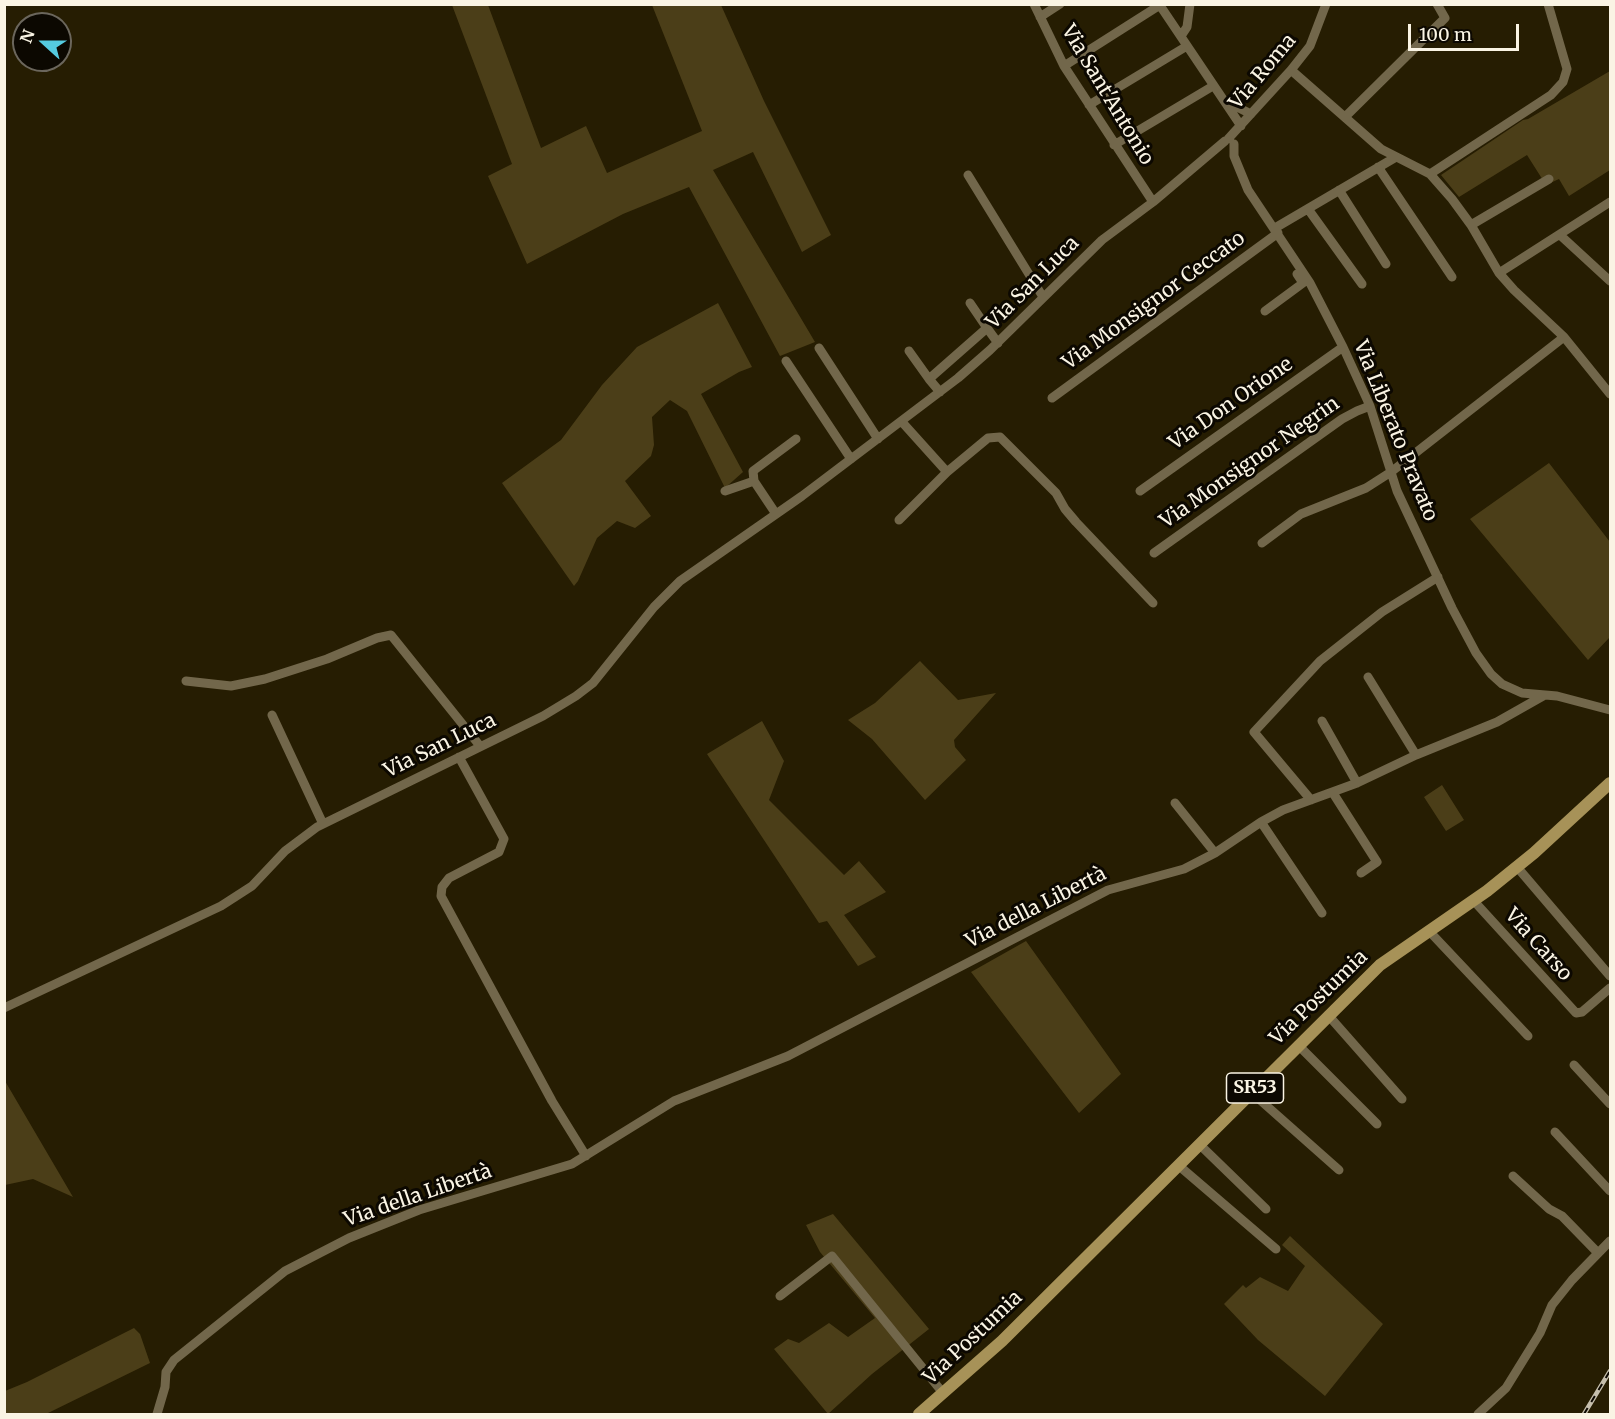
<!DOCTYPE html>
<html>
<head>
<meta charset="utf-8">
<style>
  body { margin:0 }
  #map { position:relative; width:1615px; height:1419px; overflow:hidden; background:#261d02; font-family:Merriweather,serif }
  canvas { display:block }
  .frame { position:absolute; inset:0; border:6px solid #faf4e4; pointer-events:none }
  .north { position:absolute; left:12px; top:12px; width:60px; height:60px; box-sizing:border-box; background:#0c0801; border:2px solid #6b665c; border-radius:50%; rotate:291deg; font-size:16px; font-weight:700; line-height:24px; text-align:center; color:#faf4e4 }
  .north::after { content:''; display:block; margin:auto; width:21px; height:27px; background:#55cadf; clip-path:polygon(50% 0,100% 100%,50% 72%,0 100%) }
  .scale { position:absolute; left:1408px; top:24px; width:111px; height:27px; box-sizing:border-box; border:3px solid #faf4e4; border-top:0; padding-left:8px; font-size:18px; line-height:21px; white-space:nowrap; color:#faf4e4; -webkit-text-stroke:4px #0c0801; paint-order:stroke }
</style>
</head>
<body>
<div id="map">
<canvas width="1615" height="1419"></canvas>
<div class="frame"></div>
<div class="north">N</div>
<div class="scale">100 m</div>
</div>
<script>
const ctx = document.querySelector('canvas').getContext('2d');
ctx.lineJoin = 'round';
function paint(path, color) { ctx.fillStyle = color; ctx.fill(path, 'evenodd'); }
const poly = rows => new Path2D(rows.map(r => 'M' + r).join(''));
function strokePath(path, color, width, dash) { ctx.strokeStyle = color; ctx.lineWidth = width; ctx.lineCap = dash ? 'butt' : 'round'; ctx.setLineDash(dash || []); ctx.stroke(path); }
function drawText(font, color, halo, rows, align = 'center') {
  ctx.font = font + ' Merriweather,serif'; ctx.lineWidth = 6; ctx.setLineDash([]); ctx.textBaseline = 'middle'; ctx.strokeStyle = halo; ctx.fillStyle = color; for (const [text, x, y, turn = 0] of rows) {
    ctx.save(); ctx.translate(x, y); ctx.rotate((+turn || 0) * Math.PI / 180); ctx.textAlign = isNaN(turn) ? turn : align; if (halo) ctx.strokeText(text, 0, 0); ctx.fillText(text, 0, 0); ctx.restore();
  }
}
paint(poly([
  [452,5,488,5,541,148,586,126,607,173,702,131,652,5,721,5,764,101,831,235,802,252,753,152,713,170,815,342,780,356,689,187,623,214,527,264,488,176,512,164],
  [1610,71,1610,170,1569,196,1559,179,1546,185,1527,155,1459,197,1441,175,1523,120,1528,119],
  [718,303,752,367,739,372,701,394,743,472,725,488,687,411,670,400,652,417,654,445,651,456,625,481,651,516,635,528,617,521,597,538,578,581,574,586,502,483,561,440,602,385,637,347],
  [1549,463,1610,542,1610,637,1588,660,1470,519],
  [920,661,958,700,996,693,954,740,955,747,966,760,925,800,872,739,848,720,875,703],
  [762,721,784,761,769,800,844,875,859,861,886,892,844,915,876,957,858,966,827,921,819,923,707,754],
  [1442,785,1464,820,1446,831,1424,797],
  [1026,941,1121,1074,1079,1113,971,972],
  [5,1081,73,1197,33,1179,5,1185],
  [833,1214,929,1329,872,1374,828,1414,774,1349,788,1339,799,1343,829,1323,848,1337,875,1318,820,1252,806,1225],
  [1290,1236,1383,1324,1325,1396,1258,1340,1224,1304,1243,1285,1246,1288,1260,1277,1288,1291,1305,1266,1282,1245],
  [134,1328,140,1334,150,1363,46,1414,5,1414,5,1391,27,1382]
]), '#4b3e18');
strokePath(poly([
  [1034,4,1064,66,1153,202],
  [1159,4,1241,126],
  [1040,17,1060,4],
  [1181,36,1187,27,1190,4],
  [1064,66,1160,5],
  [1291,70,1381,149,1430,174,1452,199,1471,225,1499,273,1514,290,1564,337,1610,394],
  [1227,102,1251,114],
  [1089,105,1187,46],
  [1345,117,1445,18,1437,4],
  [1228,139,1291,70,1310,46,1326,4],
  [1234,144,1234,156,1248,190,1310,283,1343,347,1370,406,1397,491,1452,608,1476,653,1491,674,1502,684,1522,693,1557,696,1610,710],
  [1114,145,1213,86],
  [1378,167,1452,277],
  [1430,174,1551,95,1563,82,1567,69,1548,4],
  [968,175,1043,297],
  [1339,190,1386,264],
  [1308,209,1362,284],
  [1471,225,1549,179],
  [1275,228,1396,157],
  [1560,235,1610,281],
  [1499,273,1610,202],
  [970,303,987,328],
  [1265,311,1303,283,1297,274],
  [819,348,878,439],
  [909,351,929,379],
  [786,361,851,459],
  [940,392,929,379,987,328,998,343],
  [1052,398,1278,233],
  [902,422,947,472,988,438,1000,437,1056,493,1065,509,1076,522,1153,603],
  [725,491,754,481],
  [1140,491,1343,347],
  [776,514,754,481,753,471,796,439],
  [899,520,947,472],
  [1262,543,1301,514,1366,488,1391,472,1564,337],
  [1154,553,1342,419,1357,411,1370,406],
  [1368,677,1416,755],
  [186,681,231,686,265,679,327,659,377,638,391,635,480,746],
  [272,715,323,824],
  [1322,721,1357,783],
  [459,757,504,839,499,852,449,878,442,887,441,896,552,1101,586,1156],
  [1333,793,1377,862,1361,873],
  [1311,800,1254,732,1320,661,1382,612,1438,577],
  [1175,803,1215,853],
  [1261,822,1322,913],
  [1517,867,1610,976],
  [1473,900,1576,1013,1582,1012,1610,988],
  [1429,931,1528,1036],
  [4,1008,221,906,252,886,285,851,317,827,543,716,576,696,593,683,654,607,680,581,802,496,958,378,990,350,1102,240,1153,202,1225,141],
  [1328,1015,1402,1099],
  [1298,1045,1377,1124],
  [1574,1065,1610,1104],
  [1251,1092,1339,1170],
  [1555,1132,1610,1191],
  [1199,1144,1266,1209],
  [1178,1165,1276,1249],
  [1513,1176,1549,1209,1562,1216,1598,1253],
  [780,1296,832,1256,943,1393],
  [157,1414,165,1387,166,1372,174,1360,285,1271,349,1238,419,1210,572,1164,674,1101,788,1056,1108,890,1184,869,1215,853,1261,822,1283,810,1357,783,1416,755,1497,722,1543,696],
  [1478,1414,1506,1388,1540,1333,1552,1305,1572,1280,1610,1241]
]), '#72674b', 9);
strokePath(poly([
  [919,1414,1002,1341,1380,965,1487,891,1534,853,1610,783]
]), '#a79258', 12);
const rail = poly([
  [1584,1414,1610,1371]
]);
strokePath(rail, '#c6bfad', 4.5);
strokePath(rail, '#0c0801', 2, [7]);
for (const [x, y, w] of [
  [1255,1088,57]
]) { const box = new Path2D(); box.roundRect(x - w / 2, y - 15, w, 30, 4.5); ctx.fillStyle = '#0c0801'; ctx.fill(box); strokePath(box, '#faf4e4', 1.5); }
drawText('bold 18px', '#faf4e4', null, [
  ["SR53",1255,1088]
]);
drawText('20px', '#faf4e4', '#0c0801', [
  ["Via Roma",1263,72,-50],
  ["Via Sant'Antonio",1107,95,59],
  ["Via San Luca",1033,283,-45],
  ["Via Monsignor Ceccato",1154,301,-36],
  ["Via Don Orione",1231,404,-35],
  ["Via Liberato Pravato",1395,431,68],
  ["Via Monsignor Negrin",1250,463,-35],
  ["Via San Luca",440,746,-26],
  ["Via della Libertà",1036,908,-27],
  ["Via Carso",1538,945,48],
  ["Via Postumia",1319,998,-44],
  ["Via della Libertà",418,1196,-19],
  ["Via Postumia",973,1338,-43]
]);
</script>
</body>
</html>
